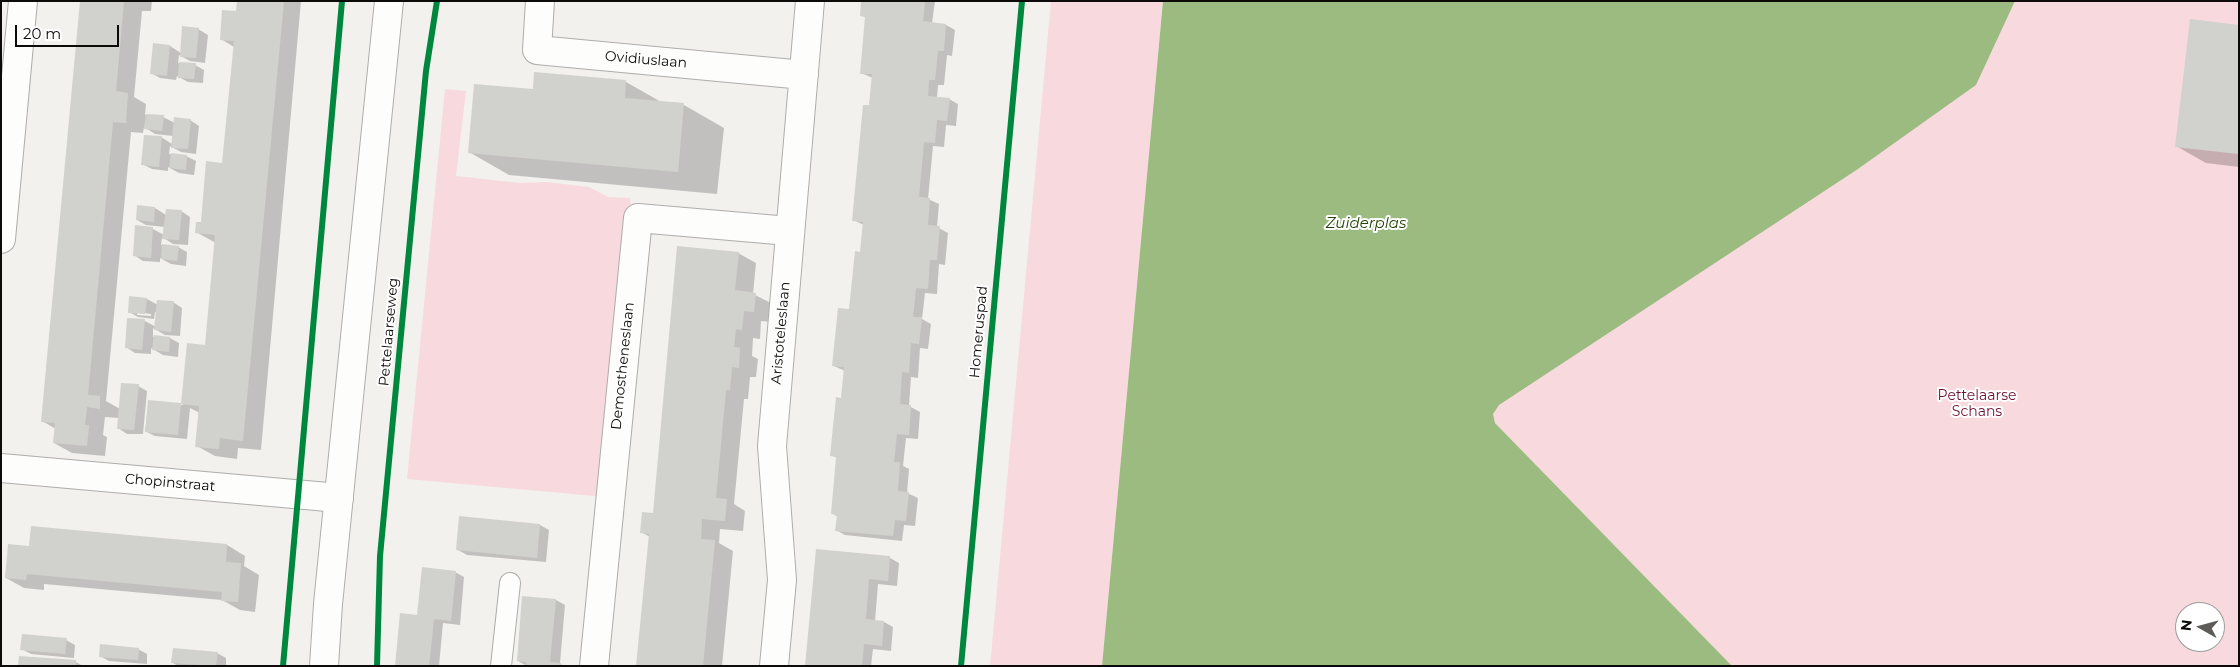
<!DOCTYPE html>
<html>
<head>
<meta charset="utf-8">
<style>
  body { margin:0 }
  #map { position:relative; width:2240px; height:667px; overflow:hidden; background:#f3f1ee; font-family:Montserrat,sans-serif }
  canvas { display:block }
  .frame { position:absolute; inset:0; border:2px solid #0c0b09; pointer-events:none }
  .north { position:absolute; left:2175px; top:602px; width:50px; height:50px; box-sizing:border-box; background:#fff; border:1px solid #9e9d9d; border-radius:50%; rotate:277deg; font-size:14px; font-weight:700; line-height:20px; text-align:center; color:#0c0b09 }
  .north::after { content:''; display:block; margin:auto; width:18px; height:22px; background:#5d5c59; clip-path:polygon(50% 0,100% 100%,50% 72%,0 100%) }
  .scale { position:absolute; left:15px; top:25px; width:104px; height:22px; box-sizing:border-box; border:2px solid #0c0b09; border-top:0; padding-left:6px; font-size:15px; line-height:18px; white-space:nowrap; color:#0c0b09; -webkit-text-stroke:4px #fff; paint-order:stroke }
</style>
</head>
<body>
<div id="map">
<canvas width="2240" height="667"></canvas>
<div class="frame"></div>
<div class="north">N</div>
<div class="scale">20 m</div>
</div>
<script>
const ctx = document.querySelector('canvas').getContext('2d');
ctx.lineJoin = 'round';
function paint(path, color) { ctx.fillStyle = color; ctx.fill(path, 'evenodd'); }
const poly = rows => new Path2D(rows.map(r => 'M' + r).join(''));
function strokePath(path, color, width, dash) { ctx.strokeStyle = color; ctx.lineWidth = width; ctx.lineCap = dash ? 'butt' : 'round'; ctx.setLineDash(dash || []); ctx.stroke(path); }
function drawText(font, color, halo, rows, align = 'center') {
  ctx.font = font + ' Montserrat,sans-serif'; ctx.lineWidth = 4; ctx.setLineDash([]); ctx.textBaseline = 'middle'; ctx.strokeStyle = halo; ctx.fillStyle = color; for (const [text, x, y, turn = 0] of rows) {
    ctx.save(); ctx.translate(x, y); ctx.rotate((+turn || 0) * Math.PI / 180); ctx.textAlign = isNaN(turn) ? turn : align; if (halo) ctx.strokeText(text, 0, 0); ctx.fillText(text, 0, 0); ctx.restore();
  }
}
paint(poly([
  [1051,1,1163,1,1102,666,990,666],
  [2015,1,2239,1,2239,666,1732,666,1495,423,1493,414,1498,405,1858,169,1976,85],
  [2185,612,2215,612,2215,642,2185,642],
  [445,89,466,91,456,176,520,183,547,182,589,187,608,197,630,198,631,207,606,497,407,479]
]), '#f8d9dd');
paint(poly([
  [1163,1,2015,1,1976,85,1858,169,1499,405,1493,414,1495,423,1732,666,1102,666]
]), '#9bbb81');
paint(poly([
  [81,1,152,1,151,11,142,11,134,97,146,104,145,115,163,117,175,123,190,120,199,126,196,154,181,152,170,146,169,154,186,156,196,161,194,175,179,173,168,167,168,171,152,169,142,164,161,137,172,144,173,136,155,134,144,127,143,133,131,132,106,401,120,409,138,386,147,391,143,434,127,434,118,428,119,418,105,417,103,435,107,437,105,456,72,453,54,443,56,429,42,421],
  [238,1,301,1,261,450,238,448,237,459,215,456,197,446,200,413,190,408,187,439,155,436,145,431,149,402,183,405,188,345,206,346,216,243,196,232,202,223,223,164,234,47,221,39,237,13],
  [862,1,935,1,932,23,946,25,955,30,952,56,947,55,944,85,938,85,937,98,949,99,958,104,956,126,946,125,944,147,933,146,928,199,939,204,937,227,948,233,945,265,939,264,937,294,925,293,922,319,931,324,928,349,920,348,918,378,911,377,909,406,920,412,918,439,906,438,903,466,909,469,907,493,918,498,915,526,904,525,902,541,845,535,836,530,838,517,832,513,837,458,831,455,842,399,845,371,834,366,850,310,862,253,864,225,853,220,873,78,861,73,866,18,861,15],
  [2239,26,2239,167,2206,163,2176,146],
  [198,29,208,35,205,63,190,61,179,55,178,63,195,65,204,70,203,83,188,82,177,76,176,80,160,78,151,73,154,45,170,46,181,53],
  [536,73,626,82,663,103,684,105,724,128,717,194,509,175,469,152,534,91],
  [155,208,166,215,181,211,190,217,188,245,173,244,162,237,161,245,178,247,187,252,186,266,171,264,160,258,160,262,143,261,134,255,137,227,153,229,164,235,165,227,146,225,137,220],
  [738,253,756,263,753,294,773,304,772,322,761,321,760,339,753,338,752,356,758,359,756,377,750,377,748,399,744,399,734,504,745,511,743,531,720,529,719,543,733,551,722,666,638,666,650,537,641,532,654,515],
  [147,299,158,305,173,302,182,308,180,336,165,335,153,328,153,337,170,338,179,343,178,357,163,355,151,348,151,354,135,353,126,347,145,321,156,327,157,313,155,312,154,319,138,317,129,312],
  [137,312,151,314,151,316,137,315],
  [461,518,540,525,549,530,546,562,467,555,458,550],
  [32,527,227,545,245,556,244,566,259,575,255,612,240,610,222,600,44,584,44,590,24,588,6,578,31,548],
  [817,551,890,558,899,563,897,586,878,584,875,621,884,622,893,627,891,651,873,649,871,666,806,666],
  [455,572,464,577,460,625,443,623,439,666,396,666,418,616],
  [523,597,556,600,565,605,560,663,563,666,527,666,518,661],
  [66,640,75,645,74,658,31,654,22,649],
  [138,649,147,654,147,664,109,661,100,656],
  [217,653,226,658,226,666,178,666,173,663],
  [76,662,83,666,20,666]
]), '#0003');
paint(poly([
  [80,1,124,1,116,91,128,93,126,123,113,122,88,395,100,396,100,409,87,407,85,425,89,425,87,446,53,443,55,423,41,422],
  [237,1,284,1,243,441,220,438,219,449,195,447,199,406,181,404,187,343,205,345,215,235,195,233,196,222,201,222,206,161,222,163,234,41,220,40,222,10,236,11],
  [861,1,925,1,923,21,946,24,944,51,938,51,935,80,929,80,928,96,950,98,947,121,937,120,935,143,924,142,919,197,930,198,928,225,940,226,937,260,930,260,928,289,916,288,913,317,922,317,919,344,911,343,909,373,902,372,900,404,911,405,909,435,897,434,894,462,900,462,898,491,909,492,906,521,895,520,893,536,835,531,837,515,831,514,836,457,830,456,836,397,841,398,844,367,832,366,838,308,849,309,855,251,860,252,863,222,852,221,863,105,869,105,872,74,860,74,865,17,860,16],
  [2190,19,2239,25,2238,154,2175,147],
  [182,26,199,28,196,58,180,57],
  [153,43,170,45,167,76,150,74],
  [179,62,196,63,194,79,178,78],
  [534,72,626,80,625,98,684,103,678,172,468,153,474,84,533,89],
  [146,114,164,115,162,131,144,129],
  [174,117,191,119,188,149,171,148],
  [144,135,162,136,159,167,141,165],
  [171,153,187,155,186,170,169,168],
  [137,205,155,207,154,222,136,220],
  [166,209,182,210,179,240,162,239],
  [135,225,153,227,151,258,133,256],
  [162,244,179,246,177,261,161,259],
  [677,246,739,252,735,290,756,293,754,312,744,311,742,330,736,329,734,347,740,348,739,368,732,367,730,390,726,390,716,498,727,499,725,521,702,519,701,539,715,540,703,666,636,666,649,534,640,533,642,512,653,513],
  [129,296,147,298,145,314,128,313],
  [157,300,174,301,171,332,154,330],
  [127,318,145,319,142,350,125,348],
  [154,335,170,337,169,352,152,350],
  [121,383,139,384,134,430,117,429],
  [148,400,181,403,178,435,145,432],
  [459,516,540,524,537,558,456,550],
  [31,526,227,544,226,562,241,563,238,602,221,601,222,592,27,574,26,580,5,578,8,544,29,546],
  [816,549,890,556,888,581,869,579,866,619,884,621,882,646,864,644,862,666,805,666],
  [422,567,456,571,451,621,434,619,429,666,395,666,400,613,417,615],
  [522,596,556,599,550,662,561,663,561,666,526,666,526,662,517,661],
  [22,634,67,638,65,654,20,650],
  [100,644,139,648,138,660,99,657],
  [173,648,218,652,216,666,171,663],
  [19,656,76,660,76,666,18,666]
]), '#d1d1ce');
const lane = poly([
  [501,666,510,583]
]);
const street = poly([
  [540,1,537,50,804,75],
  [1,239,23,1],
  [1,468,339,498],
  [594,666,638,218,789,231],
  [774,666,782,580,772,446,810,1]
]);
const secondary = poly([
  [324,666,328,604,389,1]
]);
strokePath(lane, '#aeadab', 22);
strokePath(street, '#aeadab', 30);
strokePath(secondary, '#aeadab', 30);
strokePath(lane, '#fdfdfc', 20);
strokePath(street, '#fdfdfc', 28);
strokePath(secondary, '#fdfdfc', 28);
strokePath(poly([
  [283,666,342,1],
  [377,666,380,556,426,71,437,1],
  [961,666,1022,1]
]), '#00873e', 6);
drawText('14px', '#0c0b09', '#fff', [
  ["Ovidiuslaan",646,60,5],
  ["Pettelaarseweg",389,332,-85],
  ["Homeruspad",979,332,-85],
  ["Aristoteleslaan",781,333,-85],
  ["Demostheneslaan",623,366,-84],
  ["Chopinstraat",170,483,5]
]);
drawText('14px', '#6b122f', '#fff', [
  ["Pettelaarse",1977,396],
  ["Schans",1977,412]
]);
drawText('italic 15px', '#254408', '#fff', [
  ["Zuiderplas",1366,224]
]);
</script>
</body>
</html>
